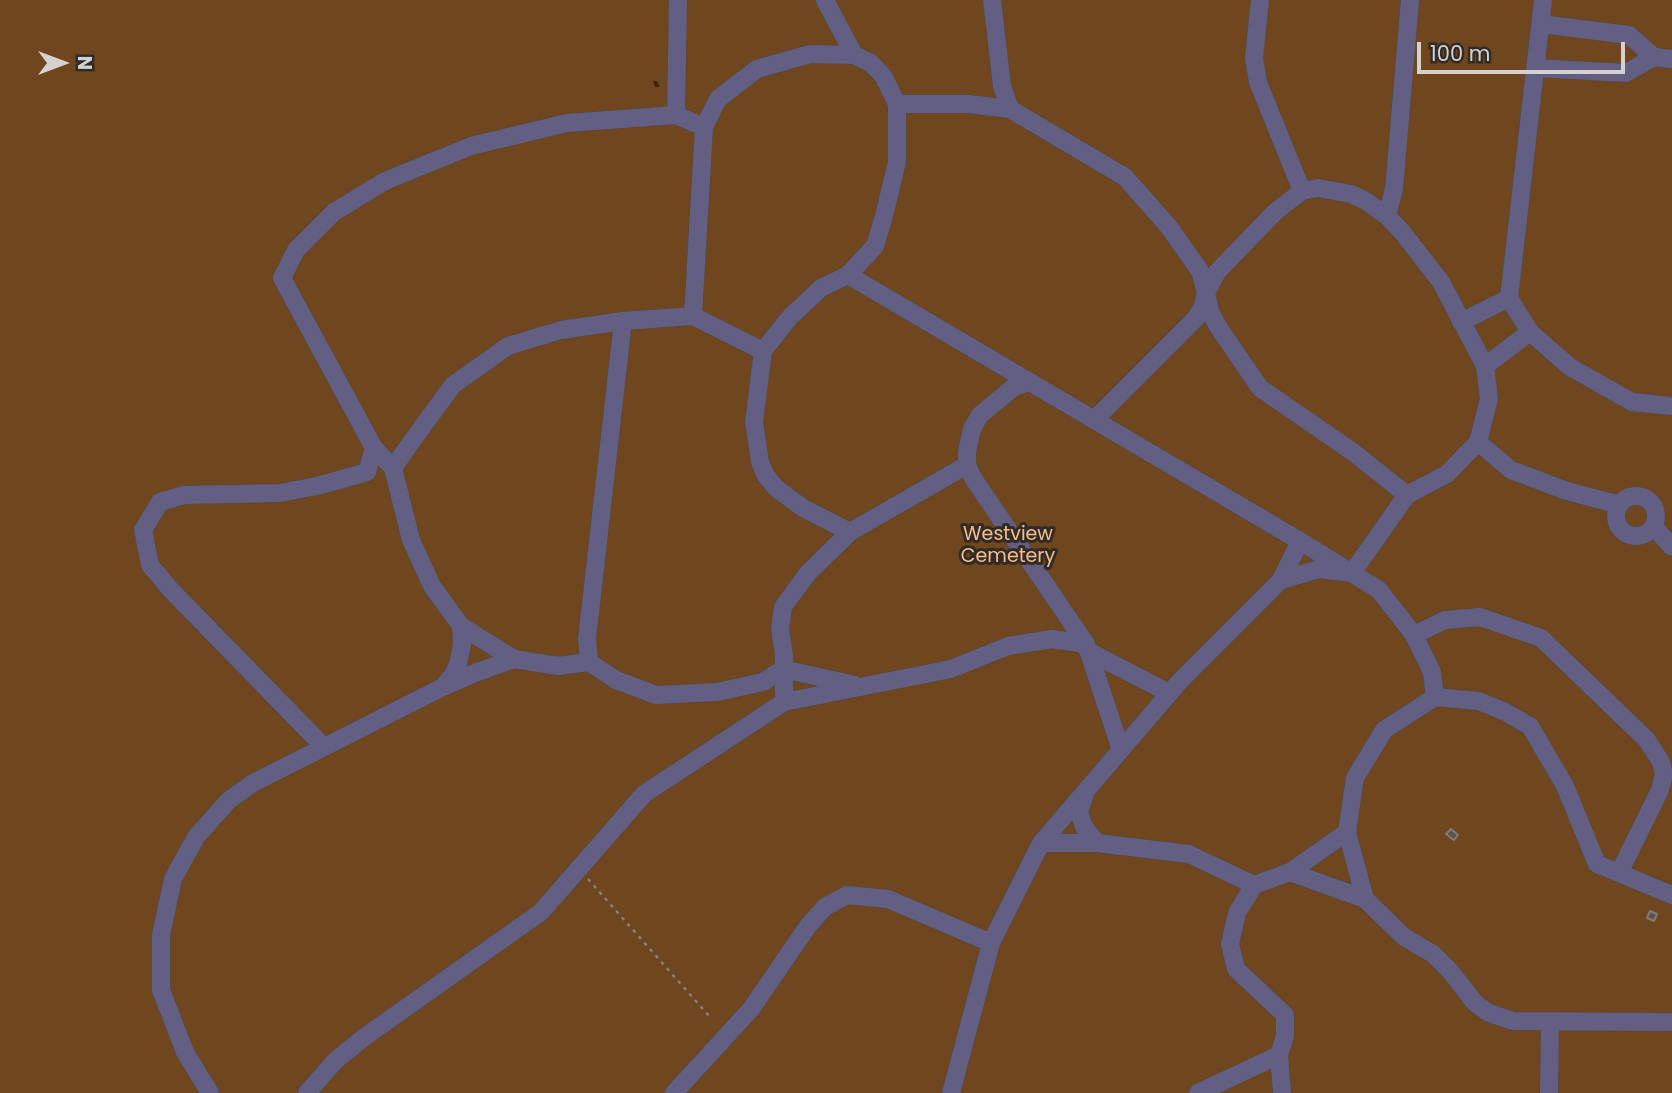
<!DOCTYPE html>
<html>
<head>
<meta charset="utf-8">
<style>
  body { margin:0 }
  #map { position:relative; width:1672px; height:1093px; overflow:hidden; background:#312c27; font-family:Poppins,sans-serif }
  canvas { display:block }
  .north { position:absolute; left:28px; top:28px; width:70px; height:70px; -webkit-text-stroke:5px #312c27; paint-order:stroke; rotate:90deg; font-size:19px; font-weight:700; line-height:28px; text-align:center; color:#d4d1ce }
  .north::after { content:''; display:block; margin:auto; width:24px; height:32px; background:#d4d1ce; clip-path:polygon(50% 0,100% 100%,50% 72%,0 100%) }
  .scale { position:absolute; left:1417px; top:42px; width:208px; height:32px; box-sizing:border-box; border:4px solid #d4d1ce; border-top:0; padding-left:9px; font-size:21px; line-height:24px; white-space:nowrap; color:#d4d1ce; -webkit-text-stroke:5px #312c27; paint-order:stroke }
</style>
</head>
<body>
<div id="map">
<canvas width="1672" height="1093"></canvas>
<div class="north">N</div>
<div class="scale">100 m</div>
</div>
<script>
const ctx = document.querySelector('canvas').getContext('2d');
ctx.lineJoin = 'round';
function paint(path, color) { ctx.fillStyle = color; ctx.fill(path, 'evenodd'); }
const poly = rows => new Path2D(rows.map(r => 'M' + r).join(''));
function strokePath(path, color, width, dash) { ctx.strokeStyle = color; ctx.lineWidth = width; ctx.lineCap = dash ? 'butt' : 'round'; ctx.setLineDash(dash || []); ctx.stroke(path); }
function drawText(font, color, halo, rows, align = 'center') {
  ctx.font = font + ' Poppins,sans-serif'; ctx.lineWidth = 6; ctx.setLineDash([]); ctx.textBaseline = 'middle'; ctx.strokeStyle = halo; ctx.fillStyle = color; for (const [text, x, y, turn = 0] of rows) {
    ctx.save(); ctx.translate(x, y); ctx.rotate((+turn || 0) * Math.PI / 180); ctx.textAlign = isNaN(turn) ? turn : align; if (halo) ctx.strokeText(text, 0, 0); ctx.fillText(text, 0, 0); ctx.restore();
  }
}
paint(poly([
  [0,0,1672,0,1672,1093,0,1093]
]), '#6f461d');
paint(poly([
  [653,81,657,81,660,87,655,87]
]), '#0007');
const building = poly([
  [1451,829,1458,835,1454,840,1446,834,1451,829],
  [1650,911,1657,914,1654,921,1647,918,1650,911]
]);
paint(building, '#5a544f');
strokePath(building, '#817a75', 2);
const minor = poly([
  [825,0,854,55],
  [992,0,1002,86,1010,109],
  [1260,0,1254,58,1258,82,1302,191],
  [1543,0,1509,298,1530,332,1570,367,1632,402,1672,406],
  [1541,24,1629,35,1654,57],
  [1536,68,1626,73,1654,57,1672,59],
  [676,115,678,0],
  [1387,216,1394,189,1410,0],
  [848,275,821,288,790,317,763,351,754,422,760,462,766,476,776,488,803,508,850,532],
  [693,316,704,127,718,99,757,69,810,54,854,55,871,63,884,77,897,104],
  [623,321,561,330,508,346,453,385,412,441,393,468,411,540,432,586,461,626,514,659,558,666,589,662,616,680,656,695,717,692,763,682,783,669,855,685],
  [1461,322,1509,298],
  [1485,366,1530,332],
  [1029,382,1014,387,980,415,972,429,967,452,967,465,973,478,1086,644,1121,750],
  [1478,442,1511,470,1567,491,1620,505],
  [393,468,374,448,282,278,296,250,334,212,385,181,471,146,567,123,676,115,704,127],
  '1616 516a20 20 0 1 1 40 0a20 20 0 1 1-40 0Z',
  [1653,526,1672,547],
  [1300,541,1379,590,1414,635,1432,672,1435,697,1384,730,1355,778,1347,832,1365,899],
  [1281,580,1319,569,1352,573,1407,495,1447,474,1478,442,1489,399,1485,366,1441,282,1403,233,1387,216,1366,201,1351,194,1318,188,1302,191,1275,212,1217,272,1206,293,1210,311,1217,325,1260,388,1353,452,1407,495],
  [1414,635,1445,620,1480,617,1541,638,1647,740,1661,762,1664,775,1659,792,1619,873],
  [1088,651,1169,693],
  [589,662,587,639,623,321,693,316,763,351],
  [443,687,453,675,458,664,462,645,461,626],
  [1435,697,1479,701,1505,712,1530,726,1565,786,1597,864,1672,895],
  [784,702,784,655,780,629,783,607,808,573,850,532,967,465],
  [324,747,170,589,150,565,143,530,160,502,184,495,280,493,317,486,367,472,374,448],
  [1085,794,1079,812,1084,827,1097,843],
  [1041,843,1097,843,1189,854,1254,885],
  [1290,872,1365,899,1404,937,1433,954,1451,972,1475,1003,1489,1013,1513,1021,1672,1022],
  [210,1093,185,1052,161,990,161,935,173,879,196,837,229,800,253,783,443,687,475,673,514,659],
  [307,1093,336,1060,366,1036,541,912,644,794,784,702,951,669,1008,646,1052,639,1086,644],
  [674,1093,751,1009,808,926,825,907,847,895,888,899,991,943],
  [951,1093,991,943,1041,843,1180,681,1281,580,1300,541,848,275,875,246,884,216,897,162,897,104,968,104,1010,109,1125,177,1169,227,1200,271,1206,293,1202,308,1196,318,1095,419],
  [1198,1093,1279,1055],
  [1282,1093,1279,1055,1285,1036,1285,1015,1236,969,1230,944,1237,913,1254,885,1290,872,1347,832],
  [1549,1093,1550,1023]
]);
strokePath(minor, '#4e4a45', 19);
strokePath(poly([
  [588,879,710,1017]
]), '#84807c', 2.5, [3.5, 5]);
strokePath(minor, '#635f83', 18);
drawText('19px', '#f7bd89', '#312c27', [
  ["Westview",1008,535],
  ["Cemetery",1008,557]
]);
</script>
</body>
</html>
